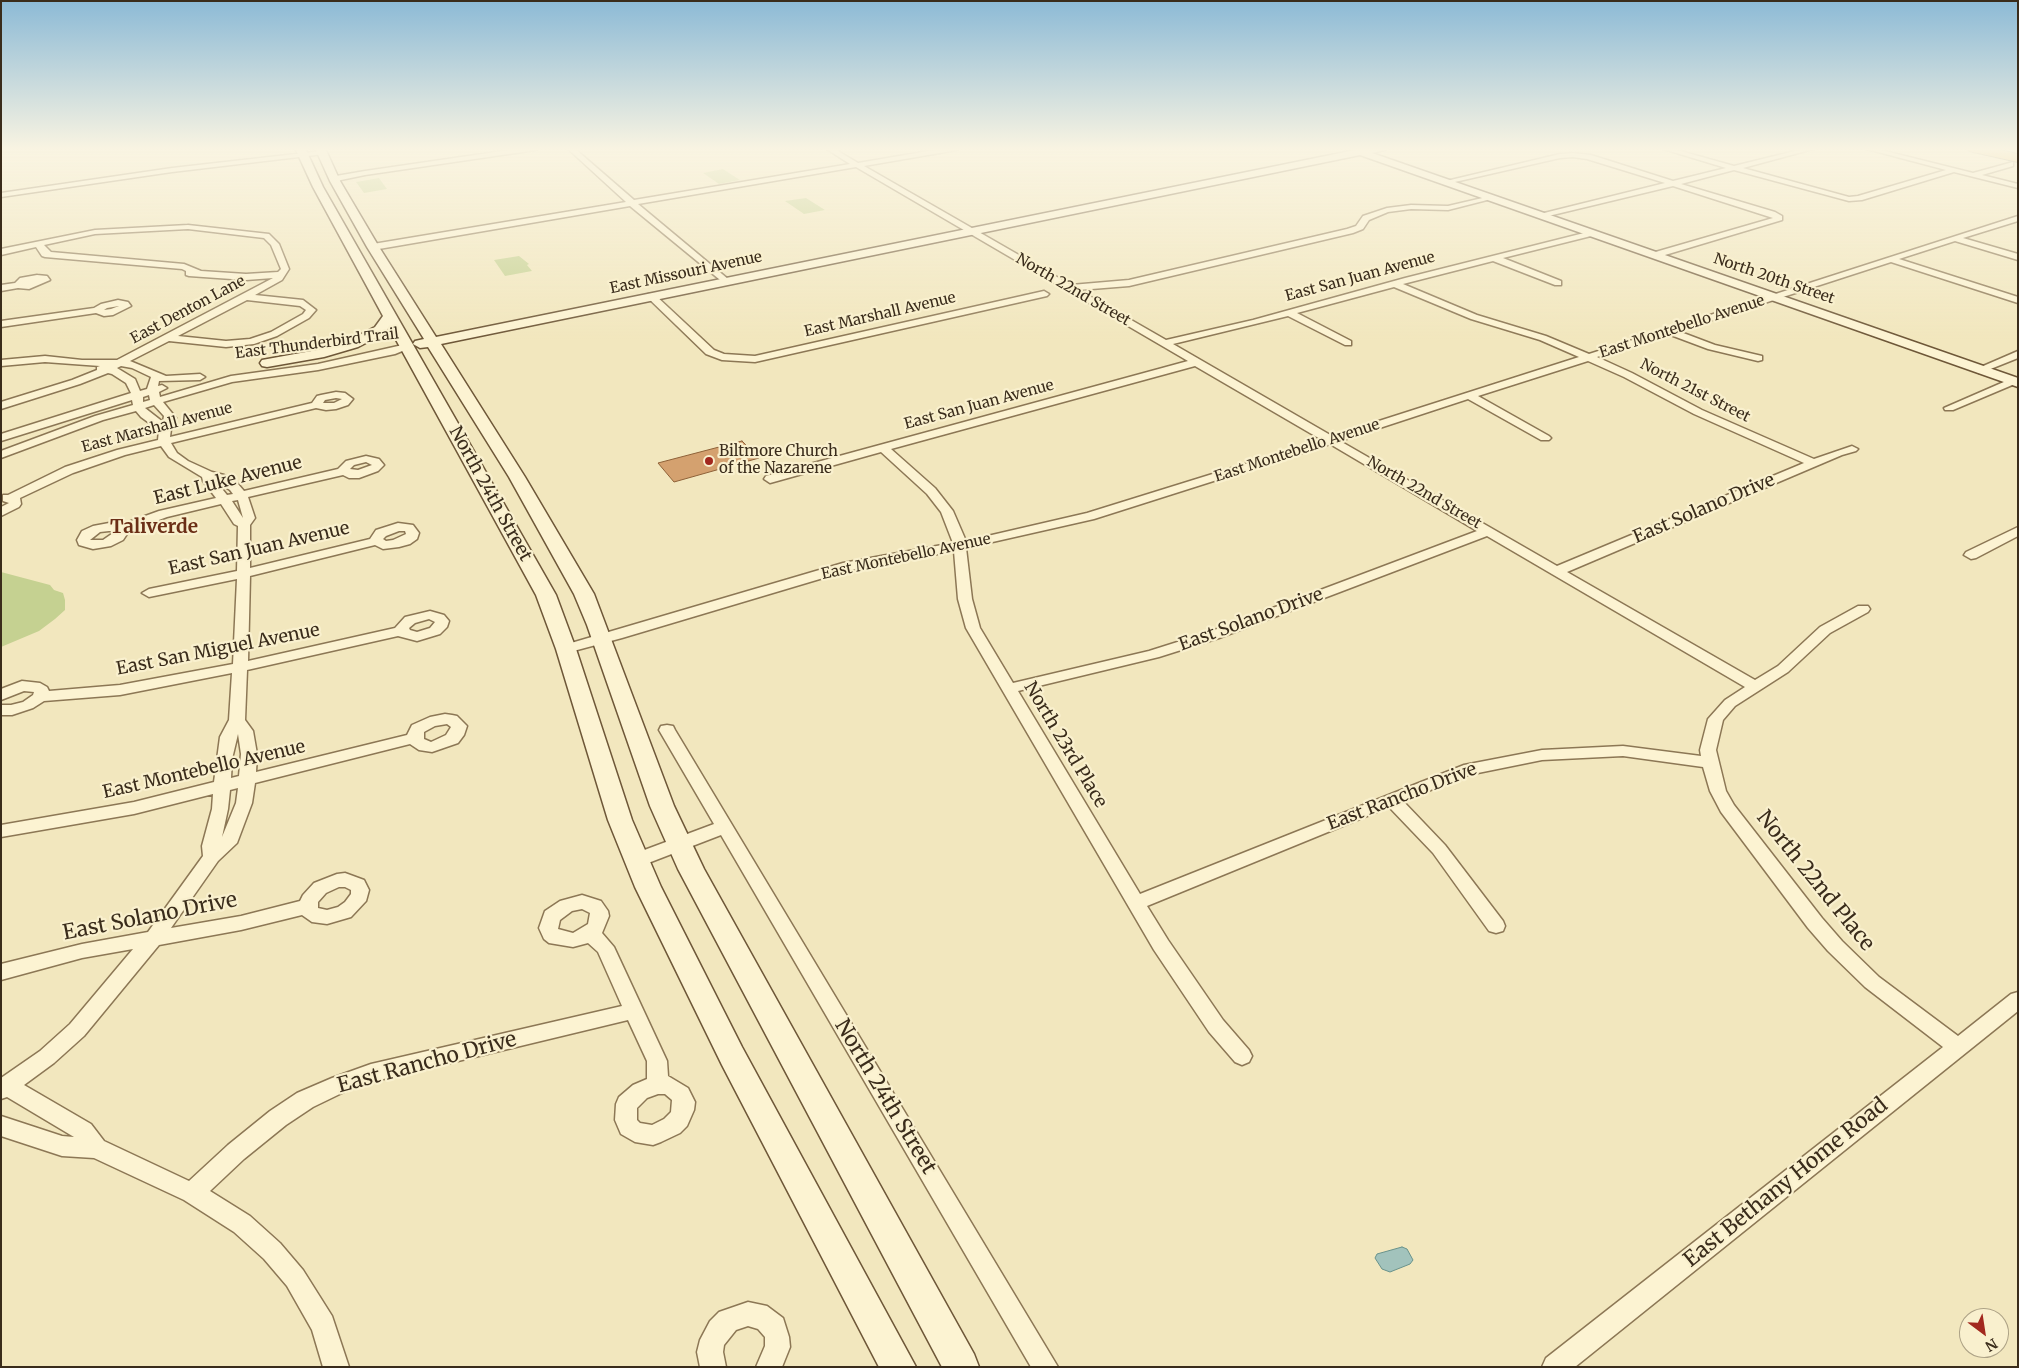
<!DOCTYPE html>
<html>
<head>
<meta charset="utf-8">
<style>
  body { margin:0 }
  #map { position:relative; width:2019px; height:1368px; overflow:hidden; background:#f2e7be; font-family:Merriweather,serif }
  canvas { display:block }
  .frame { position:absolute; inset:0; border:2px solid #3a2c1b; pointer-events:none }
  .north { position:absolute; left:1959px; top:1308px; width:50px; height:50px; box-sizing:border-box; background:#f9f0ce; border:1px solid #ada286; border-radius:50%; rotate:149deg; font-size:14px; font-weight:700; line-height:20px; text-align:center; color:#3a2c1b }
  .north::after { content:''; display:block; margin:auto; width:18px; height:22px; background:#a2281e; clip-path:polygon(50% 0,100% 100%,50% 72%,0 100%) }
</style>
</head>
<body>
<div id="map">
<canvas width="2019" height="1368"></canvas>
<div class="frame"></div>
<div class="north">N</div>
</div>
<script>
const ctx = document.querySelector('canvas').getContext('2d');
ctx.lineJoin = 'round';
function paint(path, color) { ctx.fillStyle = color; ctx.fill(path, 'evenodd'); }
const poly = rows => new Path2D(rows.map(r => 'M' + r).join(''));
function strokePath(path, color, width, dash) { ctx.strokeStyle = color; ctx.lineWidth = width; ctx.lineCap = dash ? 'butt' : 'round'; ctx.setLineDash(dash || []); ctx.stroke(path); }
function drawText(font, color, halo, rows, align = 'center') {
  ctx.font = font + ' Merriweather,serif'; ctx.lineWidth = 4.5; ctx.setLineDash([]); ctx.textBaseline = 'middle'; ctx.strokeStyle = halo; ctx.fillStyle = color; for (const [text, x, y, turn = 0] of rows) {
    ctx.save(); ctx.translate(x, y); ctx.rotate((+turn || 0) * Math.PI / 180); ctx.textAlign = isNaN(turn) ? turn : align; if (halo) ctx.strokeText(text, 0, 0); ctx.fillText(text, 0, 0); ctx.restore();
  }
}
paint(poly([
  [723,169,740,180,719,184,703,173],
  [379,178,387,189,364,193,356,182],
  [806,198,825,210,804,214,785,201],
  [519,256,529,264,527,265,532,271,505,276,494,260],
  [1,572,50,585,54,590,63,593,65,600,65,610,55,619,39,631,1,647]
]), '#c5d191');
const water = poly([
  [1402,1247,1407,1249,1413,1260,1410,1264,1390,1272,1382,1269,1375,1258,1377,1254,1402,1247]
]);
paint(water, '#a2c3bc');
strokePath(water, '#68928b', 1);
const building = poly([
  [742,441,759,458,674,482,658,463,742,441]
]);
paint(building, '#d4a16f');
strokePath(building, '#8e6138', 1);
const street = poly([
  [523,148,539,148,536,150,365,175,341,180,335,183,331,181,336,176,365,171,523,148],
  [567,148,574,148,634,200,850,164,825,148,833,148,858,163,946,148,960,148,957,150,864,166,1071,285,1129,280,1347,229,1356,226,1363,216,1387,208,1411,205,1448,206,1491,196,1495,198,1448,210,1411,209,1388,212,1369,220,1363,229,1353,233,1129,286,1079,290,1166,340,1253,320,1405,278,1592,231,1595,231,1595,235,1503,258,1561,281,1561,285,1555,285,1493,261,1403,284,1477,315,1546,336,1589,354,2018,216,2018,221,1963,238,2018,254,2018,260,1955,241,1899,259,2018,297,2018,303,1891,262,1678,331,1715,345,1762,356,1762,360,1758,361,1708,349,1668,334,1597,357,1632,373,1702,410,1814,459,1852,446,1858,449,1856,451,1842,455,1567,572,1755,680,1778,666,1820,627,1858,606,1868,606,1870,609,1868,612,1830,633,1788,672,1735,706,1723,720,1716,750,1726,791,1734,805,1822,918,1842,941,1879,977,1958,1036,2011,994,2018,992,2018,1011,1575,1367,1542,1367,1546,1358,1943,1047,1865,987,1828,951,1808,928,1721,812,1710,791,1703,767,1623,756,1542,760,1468,775,1403,801,1445,845,1503,921,1505,926,1503,931,1496,933,1489,931,1433,853,1389,807,1147,906,1168,940,1223,1020,1249,1050,1252,1056,1249,1062,1242,1065,1235,1062,1209,1032,1154,950,966,628,958,599,954,551,850,570,622,638,566,653,561,652,559,649,561,646,843,563,953,543,941,512,927,494,881,452,770,483,764,479,766,476,1188,361,856,167,638,204,728,279,729,281,725,284,630,206,373,250,369,247,373,244,626,202,567,148],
  [1394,287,1471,319,1540,340,1579,357,1332,436,1173,344,1288,316,1345,345,1351,345,1351,341,1297,313,1394,287],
  [1588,361,1624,377,1694,414,1804,463,1557,566,1340,441,1468,399,1541,440,1549,440,1551,438,1549,436,1478,396,1588,361],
  [1195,366,1322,440,1087,513,966,541,953,511,935,488,891,449,1195,366],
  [1330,444,1477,531,1209,632,1149,651,1013,683,980,628,972,599,966,548,1094,519,1330,444],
  [1487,536,1745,687,1725,700,1708,719,1700,750,1701,756,1623,746,1542,750,1464,765,1140,894,1018,691,1159,657,1219,638,1487,536],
  [1660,148,1670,148,1734,166,1807,148,1817,148,1743,168,1849,197,1858,196,1946,170,1863,148,1873,148,1973,173,2013,162,2013,166,1982,175,2018,184,2018,188,1954,172,1862,200,1849,201,1734,170,1681,184,1775,212,1782,216,1782,220,1655,258,1652,257,1652,253,1773,218,1673,186,1540,218,1540,214,1665,183,1587,159,1573,157,1560,158,1446,184,1442,182,1560,154,1573,153,1591,155,1673,181,1726,168,1660,148],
  [322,151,324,152,324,154,172,172,1,197,1,193,172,168,322,151],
  [188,225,269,234,279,244,289,269,282,280,255,295,303,300,316,310,309,318,277,336,254,344,226,347,169,341,130,361,166,376,200,374,205,377,200,380,159,381,158,386,162,385,167,388,159,392,160,397,231,376,318,364,407,344,412,347,395,354,318,370,232,382,163,402,176,418,171,429,170,437,312,403,317,396,321,395,336,392,345,393,353,399,348,405,336,409,326,410,316,408,171,443,177,453,188,461,212,472,224,475,238,484,244,491,338,469,346,461,366,456,379,459,384,465,378,471,359,478,349,478,343,475,248,497,255,518,250,525,250,568,370,539,376,530,398,523,413,525,419,533,417,539,410,544,399,547,383,549,375,545,250,576,248,661,395,628,405,617,430,611,444,615,449,621,447,627,440,634,417,641,398,636,247,670,245,720,253,731,257,754,256,772,407,735,412,725,430,717,445,714,452,715,457,716,467,726,464,735,458,743,432,752,419,750,410,744,255,783,252,803,237,843,218,861,171,928,241,916,300,901,303,895,314,883,337,874,345,873,364,880,369,890,366,901,351,917,327,924,312,922,302,915,241,930,159,945,84,1036,54,1063,24,1085,91,1124,104,1141,189,1181,228,1145,270,1111,297,1093,332,1078,371,1064,622,1006,598,952,588,943,573,947,549,943,544,939,539,928,545,911,560,901,582,895,601,901,608,911,609,916,602,933,614,947,667,1061,668,1076,688,1088,695,1102,694,1110,687,1126,680,1133,661,1142,653,1145,635,1142,621,1134,615,1120,616,1104,619,1097,633,1085,647,1079,647,1061,628,1020,371,1082,346,1091,313,1107,286,1125,244,1159,210,1191,250,1216,280,1243,303,1270,332,1316,349,1367,323,1367,312,1330,287,1286,264,1259,234,1232,184,1200,94,1158,62,1156,1,1136,1,1116,62,1136,74,1137,7,1097,1,1099,1,1078,40,1051,70,1024,133,949,82,958,1,980,1,964,82,944,148,932,203,856,202,846,212,809,213,794,134,814,1,837,1,825,134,802,214,782,220,737,229,720,232,673,120,695,44,701,33,708,12,715,1,715,1,705,11,705,23,702,33,695,34,692,24,691,1,700,1,689,22,681,40,683,47,687,49,691,120,685,233,664,237,579,149,597,142,593,149,589,237,571,238,526,234,524,221,504,167,517,129,531,123,540,111,546,93,549,79,545,77,540,82,531,93,526,109,523,123,524,159,511,216,498,203,481,202,477,169,457,161,446,125,455,73,473,20,498,21,504,19,507,1,516,1,507,9,503,3,501,3,495,8,495,65,467,117,450,158,440,159,430,141,417,136,411,103,420,1,458,1,451,95,416,133,405,132,400,1,441,1,434,131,393,126,383,112,374,108,373,80,384,1,409,1,402,72,380,97,370,97,367,100,366,45,362,1,366,1,360,45,356,82,360,117,360,273,278,246,280,189,276,186,275,186,271,182,269,45,257,42,256,36,247,1,255,1,249,95,230,188,225],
  [188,229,264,238,271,245,281,269,278,272,246,274,201,271,184,264,51,252,44,245,95,234,188,229],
  [247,300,300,306,306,310,303,314,271,332,250,339,226,341,178,336,247,300],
  [121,366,132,368,151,377,147,389,140,391,135,379,117,368,121,366],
  [149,395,150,400,143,402,143,397,149,395],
  [336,398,342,399,334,403,323,403,325,400,336,398],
  [154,405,164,416,163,422,145,408,154,405],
  [366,462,372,465,358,470,350,469,354,465,366,462],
  [215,480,230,490,233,494,227,495,215,480],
  [238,500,243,518,232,501,238,500],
  [109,531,116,531,103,540,90,540,100,532,109,531],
  [399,531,405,531,406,534,393,540,386,541,383,539,386,536,399,531],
  [429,619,435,622,430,628,417,632,410,630,409,628,415,623,429,619],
  [447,724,451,727,446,735,431,742,424,739,424,732,435,726,447,724],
  [238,734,241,754,239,776,231,778,232,759,238,734],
  [238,788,236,803,222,837,228,809,230,790,238,788],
  [339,887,345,887,351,890,351,894,345,902,338,907,327,910,318,908,318,902,326,893,339,887],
  [582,909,590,913,588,924,573,933,558,929,560,920,572,911,582,909],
  [658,1094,665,1094,672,1100,671,1112,664,1119,652,1125,640,1123,637,1120,637,1108,647,1098,658,1094],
  [37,275,47,276,50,280,29,289,18,288,1,291,1,285,15,283,20,278,37,275],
  [1044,291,1049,294,1047,296,755,362,722,360,706,354,646,296,648,294,654,294,714,350,724,354,755,356,1044,291],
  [118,300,128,302,131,306,113,315,104,316,96,313,1,327,1,321,94,308,101,304,118,300],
  [119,306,111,309,104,310,107,308,119,306],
  [2018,351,2018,358,1983,372,1979,373,1974,370,2018,351],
  [2013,378,2017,379,2017,383,1953,410,1945,410,1944,408,2013,378],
  [2018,527,2018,536,1976,558,1971,559,1964,555,1966,552,2018,527],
  [667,725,673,726,675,730,1058,1367,1031,1367,721,835,643,865,637,866,631,865,628,860,631,855,714,824,659,730,661,726,667,725],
  [748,1302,767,1306,783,1318,789,1337,790,1347,782,1367,756,1367,765,1346,765,1337,758,1329,748,1326,736,1330,724,1345,723,1352,726,1367,700,1367,697,1352,700,1340,710,1321,719,1312,748,1302]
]);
const secondary = poly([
  [295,148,305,148,323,187,556,595,576,649,632,820,661,887,742,1047,916,1367,879,1367,722,1065,635,887,608,820,556,649,536,595,389,327,385,333,358,347,324,357,267,367,262,366,260,363,262,360,317,350,348,341,375,327,383,316,313,187,295,148],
  [315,148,325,148,340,181,379,247,436,337,1360,149,1387,148,1385,150,1372,153,2018,378,2018,387,1360,155,441,344,525,477,594,594,674,806,704,869,974,1354,979,1367,942,1367,678,869,650,806,587,625,574,594,509,477,428,347,420,348,413,344,415,341,424,339,367,247,330,181,315,148]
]);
const highway = poly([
  [1968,148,1990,148,2018,154,2018,162,1969,151,1968,148]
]);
strokePath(street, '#8c7755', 3);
strokePath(secondary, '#6e5738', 3);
strokePath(highway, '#59442a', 2);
paint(street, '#fcf3d2');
paint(secondary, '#fcf3d2');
paint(highway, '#ebaf45');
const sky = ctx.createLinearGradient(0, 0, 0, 339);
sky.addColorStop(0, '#8cbad6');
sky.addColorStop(0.44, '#f9f4e2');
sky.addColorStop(1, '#f9f4e200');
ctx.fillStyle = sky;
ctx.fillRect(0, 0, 2019, 339);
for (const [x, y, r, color] of [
  [709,461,5,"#a2281e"]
]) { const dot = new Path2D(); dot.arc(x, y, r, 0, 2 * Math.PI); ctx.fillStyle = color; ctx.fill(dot); strokePath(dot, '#f9f0ce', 2); }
drawText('15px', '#3a2c1b', '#f9f0ce', [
  ["East Missouri Avenue",686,273,-12],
  ["East San Juan Avenue",1360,277,-15],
  ["North 20th Street",1774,279,19],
  ["North 22nd Street",1073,290,30],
  ["East Denton Lane",188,310,-28],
  ["East Marshall Avenue",880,315,-13],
  ["East Montebello Avenue",1682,327,-18],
  ["East Thunderbird Trail",317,344,-7],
  ["North 21st Street",1695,391,27],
  ["East San Juan Avenue",979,405,-15],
  ["East Marshall Avenue",157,428,-15],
  ["East Montebello Avenue",1297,451,-18],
  ["North 22nd Street",1424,493,30],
  ["East Montebello Avenue",906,557,-12]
]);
drawText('15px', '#3a2c1b', '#f9f0ce', [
  ["Biltmore Church",719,452],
  ["of the Nazarene",719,469]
], 'left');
drawText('18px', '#3a2c1b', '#f9f0ce', [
  ["East Luke Avenue",228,481,-14],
  ["North 24th Street",490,494,61],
  ["East Solano Drive",1704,509,-23],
  ["East San Juan Avenue",259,549,-13],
  ["East Solano Drive",1251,620,-20],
  ["East San Miguel Avenue",218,650,-11],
  ["North 23rd Place",1065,745,59],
  ["East Montebello Avenue",204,770,-13],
  ["East Rancho Drive",1402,797,-21]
]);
drawText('bold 19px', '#6b2e16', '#f9f0ce', [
  ["Taliverde",154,528]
]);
drawText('21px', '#3a2c1b', '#f9f0ce', [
  ["North 22nd Place",1815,881,51],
  ["East Solano Drive",150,917,-11],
  ["East Rancho Drive",427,1063,-15],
  ["North 24th Street",885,1097,59],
  ["East Bethany Home Road",1786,1183,-39]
]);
</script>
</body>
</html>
